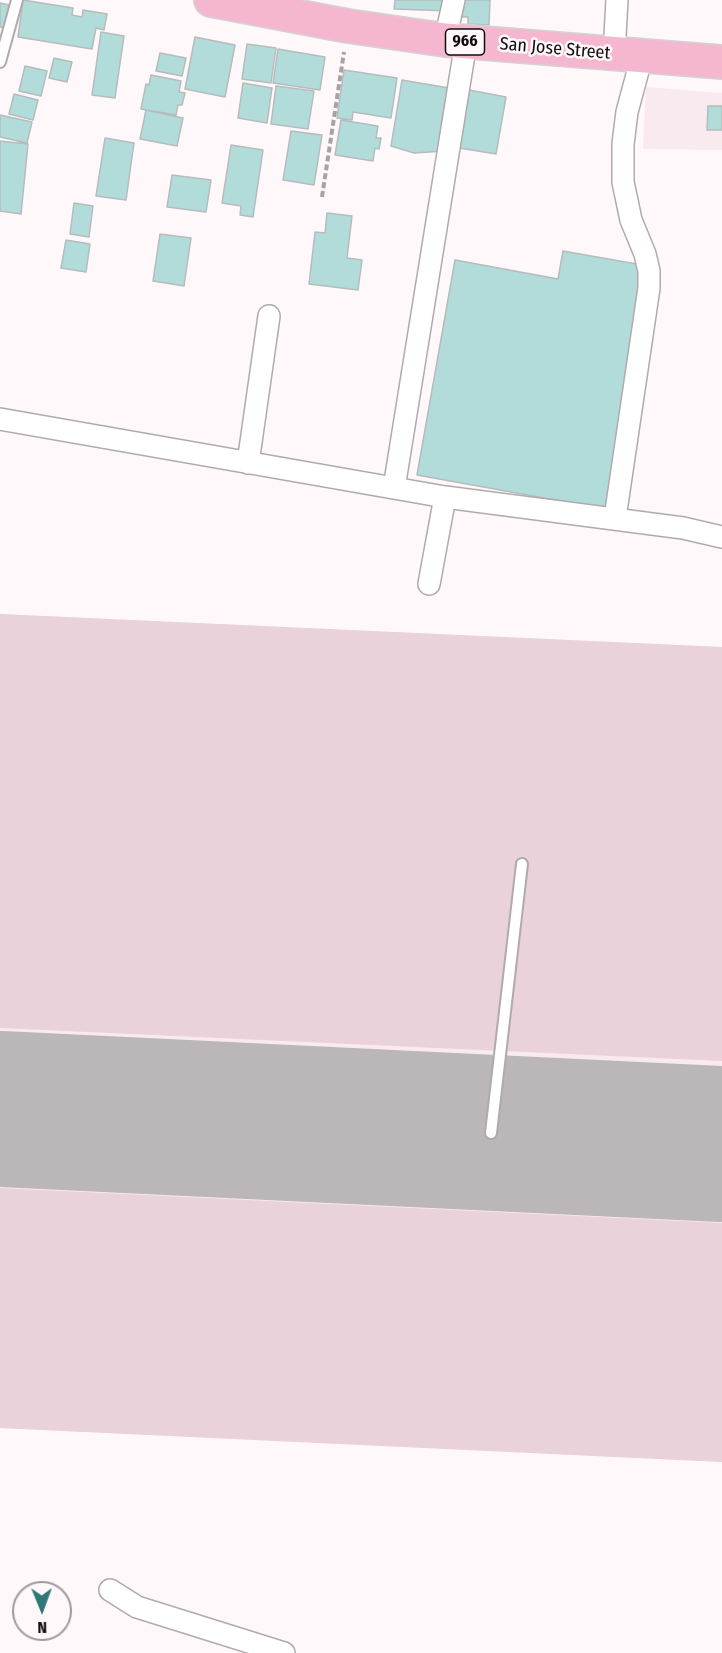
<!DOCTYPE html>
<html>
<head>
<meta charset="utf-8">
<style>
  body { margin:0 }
  #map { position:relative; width:722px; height:1653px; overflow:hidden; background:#fff8fa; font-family:"Fira Sans Condensed",sans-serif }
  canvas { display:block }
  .north { position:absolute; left:12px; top:1581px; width:60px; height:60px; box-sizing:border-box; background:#fff8fa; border:2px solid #9f9a9c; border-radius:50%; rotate:179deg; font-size:16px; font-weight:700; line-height:24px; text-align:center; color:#0f0d0e }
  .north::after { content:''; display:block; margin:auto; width:21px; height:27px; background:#2e7876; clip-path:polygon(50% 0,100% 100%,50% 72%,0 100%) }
</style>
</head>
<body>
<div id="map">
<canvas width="722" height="1653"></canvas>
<div class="north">N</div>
</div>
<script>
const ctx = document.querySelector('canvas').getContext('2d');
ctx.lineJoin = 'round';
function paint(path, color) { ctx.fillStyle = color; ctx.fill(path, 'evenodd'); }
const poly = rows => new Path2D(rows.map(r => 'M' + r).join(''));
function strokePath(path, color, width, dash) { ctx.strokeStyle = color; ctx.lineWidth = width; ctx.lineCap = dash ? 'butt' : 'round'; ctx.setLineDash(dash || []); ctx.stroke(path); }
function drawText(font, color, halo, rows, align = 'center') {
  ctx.font = font + ' "Fira Sans Condensed",sans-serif'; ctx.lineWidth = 5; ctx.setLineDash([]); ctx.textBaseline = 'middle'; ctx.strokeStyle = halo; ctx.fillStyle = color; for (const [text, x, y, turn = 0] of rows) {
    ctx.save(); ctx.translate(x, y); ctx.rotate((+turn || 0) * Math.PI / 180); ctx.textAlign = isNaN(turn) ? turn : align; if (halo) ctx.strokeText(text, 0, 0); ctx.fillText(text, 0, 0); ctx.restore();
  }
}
paint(poly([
  [646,87,722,93,722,150,643,149],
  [0,614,722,647,722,1462,0,1428]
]), '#f9eaef');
paint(poly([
  [0,614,722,647,722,1061,0,1028],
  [0,1188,722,1223,722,1462,0,1428]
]), '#e9d2d9');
strokePath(poly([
  [0,1109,722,1144]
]), '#bbb6b7', 156);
const building = poly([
  [23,0,73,8,72,15,82,17,83,10,107,14,104,30,96,28,92,49,18,37,23,0],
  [395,0,450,0,450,11,394,9,395,0],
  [459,0,490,0,489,25,468,24,468,17,458,17,459,0],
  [0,3,14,6,9,29,0,27,0,3],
  [101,32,124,36,115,98,92,95,101,32],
  [195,37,235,45,225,97,185,89,195,37],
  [247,44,276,48,271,83,242,79,247,44],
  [278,49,325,57,320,90,273,83,278,49],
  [160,53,186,58,182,76,156,71,160,53],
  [54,58,72,62,67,82,49,78,54,58],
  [25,66,47,71,41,96,19,91,25,66],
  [344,70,397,78,391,118,353,112,352,120,337,118,344,70],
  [151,75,181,81,179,92,185,93,182,105,178,105,176,115,141,109,146,84,149,85,151,75],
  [402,80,455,89,444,151,414,153,391,146,402,80],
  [243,83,272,88,267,123,238,118,243,83],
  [276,86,314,91,308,129,271,124,276,86],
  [469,90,506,97,496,154,459,148,469,90],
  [14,94,38,100,33,120,9,114,14,94],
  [708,106,722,106,722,130,707,130,708,106],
  [146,110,183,118,177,146,140,139,146,110],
  [0,115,32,122,27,143,0,137,0,115],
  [341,120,378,126,376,138,381,138,379,149,375,148,373,161,335,155,341,120],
  [291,131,322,135,314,185,283,180,291,131],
  [105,138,134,143,126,200,96,196,105,138],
  [0,141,28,144,21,214,0,211,0,141],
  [231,145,263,150,253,217,240,215,241,206,222,203,231,145],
  [172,175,211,180,206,212,167,207,172,175],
  [74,203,93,206,89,237,70,234,74,203],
  [327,213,352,216,347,258,362,260,358,290,309,284,315,232,325,233,327,213],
  [160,234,191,238,184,286,153,281,160,234],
  [66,240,90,244,86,272,61,268,66,240],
  [563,251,648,266,605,509,417,475,455,260,558,279,563,251]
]);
paint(building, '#b2dcda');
strokePath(building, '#b5bcbb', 1.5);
const lane = poly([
  [0,62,17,0],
  [491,1133,522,864]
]);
const street = poly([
  [445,40,454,0],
  [614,54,617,0],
  [0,419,445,497,683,528,722,537],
  [248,463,269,316],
  [394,488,466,42],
  [615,518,649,288,649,271,645,254,631,220,623,182,623,144,627,112,642,56],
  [429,584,445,497],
  [110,1590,137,1607,284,1653]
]);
const primary = poly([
  [211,0,348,26,445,40,722,62]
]);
strokePath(lane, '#b0aaac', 14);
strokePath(street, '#b0aaac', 24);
strokePath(primary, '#d4d3d4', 36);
strokePath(poly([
  [322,197,344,52]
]), '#a7a2a3', 4, [6, 3]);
strokePath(lane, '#fff', 10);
strokePath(street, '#fff', 21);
strokePath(primary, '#f5b6cf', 33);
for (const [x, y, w] of [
  [465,42,39]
]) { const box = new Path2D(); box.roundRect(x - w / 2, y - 13, w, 26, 4.5); ctx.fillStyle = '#fff8fa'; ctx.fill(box); strokePath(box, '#0f0d0e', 1.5); }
drawText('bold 16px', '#0f0d0e', null, [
  ["966",465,42]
]);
drawText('18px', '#0f0d0e', '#fff8fa', [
  ["San Jose Street",555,49,5]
]);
</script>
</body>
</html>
